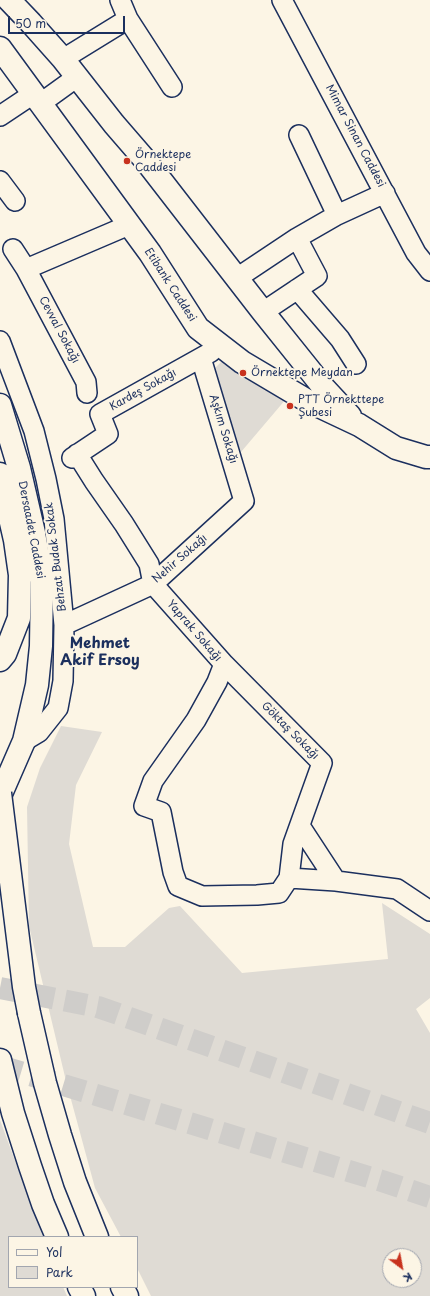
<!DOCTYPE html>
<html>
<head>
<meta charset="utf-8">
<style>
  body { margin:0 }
  #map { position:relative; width:430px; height:1296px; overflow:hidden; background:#fcf5e5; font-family:"Playpen Sans",sans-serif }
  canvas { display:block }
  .legend { position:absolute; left:8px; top:1236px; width:130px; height:52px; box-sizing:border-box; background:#fcf5e5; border:1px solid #a2a6af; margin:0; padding:5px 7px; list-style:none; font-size:12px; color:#1b2f5e }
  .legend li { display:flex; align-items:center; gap:8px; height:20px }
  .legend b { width:20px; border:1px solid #a2a6af }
  .north { position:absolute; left:382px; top:1248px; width:40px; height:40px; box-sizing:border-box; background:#fcf5e5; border:1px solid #a2a6af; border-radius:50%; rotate:148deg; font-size:11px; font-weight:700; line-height:16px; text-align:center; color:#1b2f5e }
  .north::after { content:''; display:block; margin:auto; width:14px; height:18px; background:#c8321e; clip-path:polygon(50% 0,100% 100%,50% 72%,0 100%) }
  .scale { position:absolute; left:8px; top:16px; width:117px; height:18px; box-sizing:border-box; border:2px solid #1b2f5e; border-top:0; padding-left:5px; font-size:12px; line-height:14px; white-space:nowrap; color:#1b2f5e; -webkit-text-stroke:3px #fcf5e5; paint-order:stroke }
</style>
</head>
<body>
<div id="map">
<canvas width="430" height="1296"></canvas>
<ul class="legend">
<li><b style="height:5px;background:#fcf5e5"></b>Yol</li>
<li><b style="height:11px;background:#dfdbd4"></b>Park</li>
</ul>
<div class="north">K</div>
<div class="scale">50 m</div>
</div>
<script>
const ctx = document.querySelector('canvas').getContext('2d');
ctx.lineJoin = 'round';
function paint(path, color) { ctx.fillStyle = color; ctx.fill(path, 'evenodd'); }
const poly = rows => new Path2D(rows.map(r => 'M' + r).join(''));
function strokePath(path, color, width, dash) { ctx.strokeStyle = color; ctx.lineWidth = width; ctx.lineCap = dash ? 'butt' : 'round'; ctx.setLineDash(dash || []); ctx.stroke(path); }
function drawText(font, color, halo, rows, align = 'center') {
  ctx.font = font + ' "Playpen Sans",sans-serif'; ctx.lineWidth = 4; ctx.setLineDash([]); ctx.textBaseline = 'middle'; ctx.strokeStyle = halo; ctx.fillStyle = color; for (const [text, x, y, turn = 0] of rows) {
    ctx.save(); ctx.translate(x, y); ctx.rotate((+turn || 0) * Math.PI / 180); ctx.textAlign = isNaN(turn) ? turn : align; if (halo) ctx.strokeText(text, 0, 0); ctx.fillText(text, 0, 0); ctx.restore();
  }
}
paint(poly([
  [224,359,286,399,241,452,211,372],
  [61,726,102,732,76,785,69,844,93,947,125,947,169,908,180,906,242,973,388,959,382,903,430,934,430,998,416,1009,430,1033,430,1296,151,1296,137,1268,137,1237,121,1237,95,1188,66,1081,29,926,27,807,40,768],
  [390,1256,414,1256,414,1280,390,1280],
  [0,1120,43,1237,9,1237,9,1287,63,1287,67,1296,0,1296]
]), '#dfdbd4');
strokePath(poly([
  [0,988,98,1007,430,1123],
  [0,1066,382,1181,430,1197]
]), '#cfcdca', 22, [22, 11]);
const minor = poly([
  [120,0,128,19,172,87],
  [282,0,416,253,430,271],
  [63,59,128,19],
  [41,103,77,77],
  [0,116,33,94],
  [299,135,337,215],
  [0,181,15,201],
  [13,249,26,269,86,382,87,393],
  [26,269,129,225],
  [237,278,297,238,337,215,385,193],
  [297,289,340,339,356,364],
  [263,312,317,276,297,238],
  [0,341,34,431,46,479,54,519,64,625,63,681,58,708,39,732,24,741],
  [77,454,94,481,124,524,149,564,153,584,224,664,217,682,196,720,153,781,144,806,161,812,173,872,178,886,202,896,257,895,279,893,289,878,293,844,322,763,224,664],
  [72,458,108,434,100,414,211,352],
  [64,625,153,584,244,501,201,358],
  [300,826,336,881],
  [289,878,336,881,397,889,430,911]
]);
const major = poly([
  [9,0,31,23,63,59,114,124,146,161,263,312,324,388,350,416],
  [0,48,150,253,198,328,242,362,306,400,359,425,396,448,426,457,430,457],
  [0,405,19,468,34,533,42,581,41,646,37,685,24,741,0,796],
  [0,474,15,540,20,575,19,618,5,654,0,660]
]);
const highway = poly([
  [29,1013,45,1083,60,1135,75,1182,97,1237],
  [0,1060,13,1113,30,1166,43,1204,57,1237],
  [79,1287,84,1296],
  [122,1287,127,1296]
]);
strokePath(minor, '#1b2f5e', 22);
strokePath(major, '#1b2f5e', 25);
strokePath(highway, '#1b2f5e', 25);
strokePath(minor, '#fcf5e5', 19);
strokePath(major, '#fcf5e5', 22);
strokePath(highway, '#fcf5e5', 22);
const highwayBridge = poly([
  [0,793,24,987,29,1013]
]);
strokePath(highwayBridge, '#1b2f5e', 25, []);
strokePath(highwayBridge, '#fcf5e5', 22);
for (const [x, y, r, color] of [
  [127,161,4,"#c8321e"],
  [243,373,4,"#c8321e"],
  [290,406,4,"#c8321e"]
]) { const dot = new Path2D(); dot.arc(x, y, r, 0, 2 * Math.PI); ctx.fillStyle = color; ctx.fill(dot); strokePath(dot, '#fcf5e5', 1.5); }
drawText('11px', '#1b2f5e', '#fcf5e5', [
  ["Mimar Sinan Caddesi",355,136,62],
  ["Etibank Caddesi",170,285,57],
  ["Cevval Sokağı",59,330,62],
  ["Kardeş Sokağı",143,390,-29],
  ["Aşkım Sokağı",223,429,73],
  ["Dersaadet Caddesi",31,530,79],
  ["Behzat Budak Sokak",56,557,-97],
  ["Nehir Sokağı",180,559,-41],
  ["Yaprak Sokağı",194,631,49],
  ["Göktaş Sokağı",290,731,45]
]);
drawText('11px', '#1b2f5e', '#fcf5e5', [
  ["Örnektepe",135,155],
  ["Caddesi",135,168],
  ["Örnektepe Meydan",251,373],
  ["PTT Örnekttepe",298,400],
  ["Şubesi",298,413]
], 'left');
drawText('bold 15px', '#1b2f5e', '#fcf5e5', [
  ["Mehmet",100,644],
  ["Akif Ersoy",100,661]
]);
</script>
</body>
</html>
